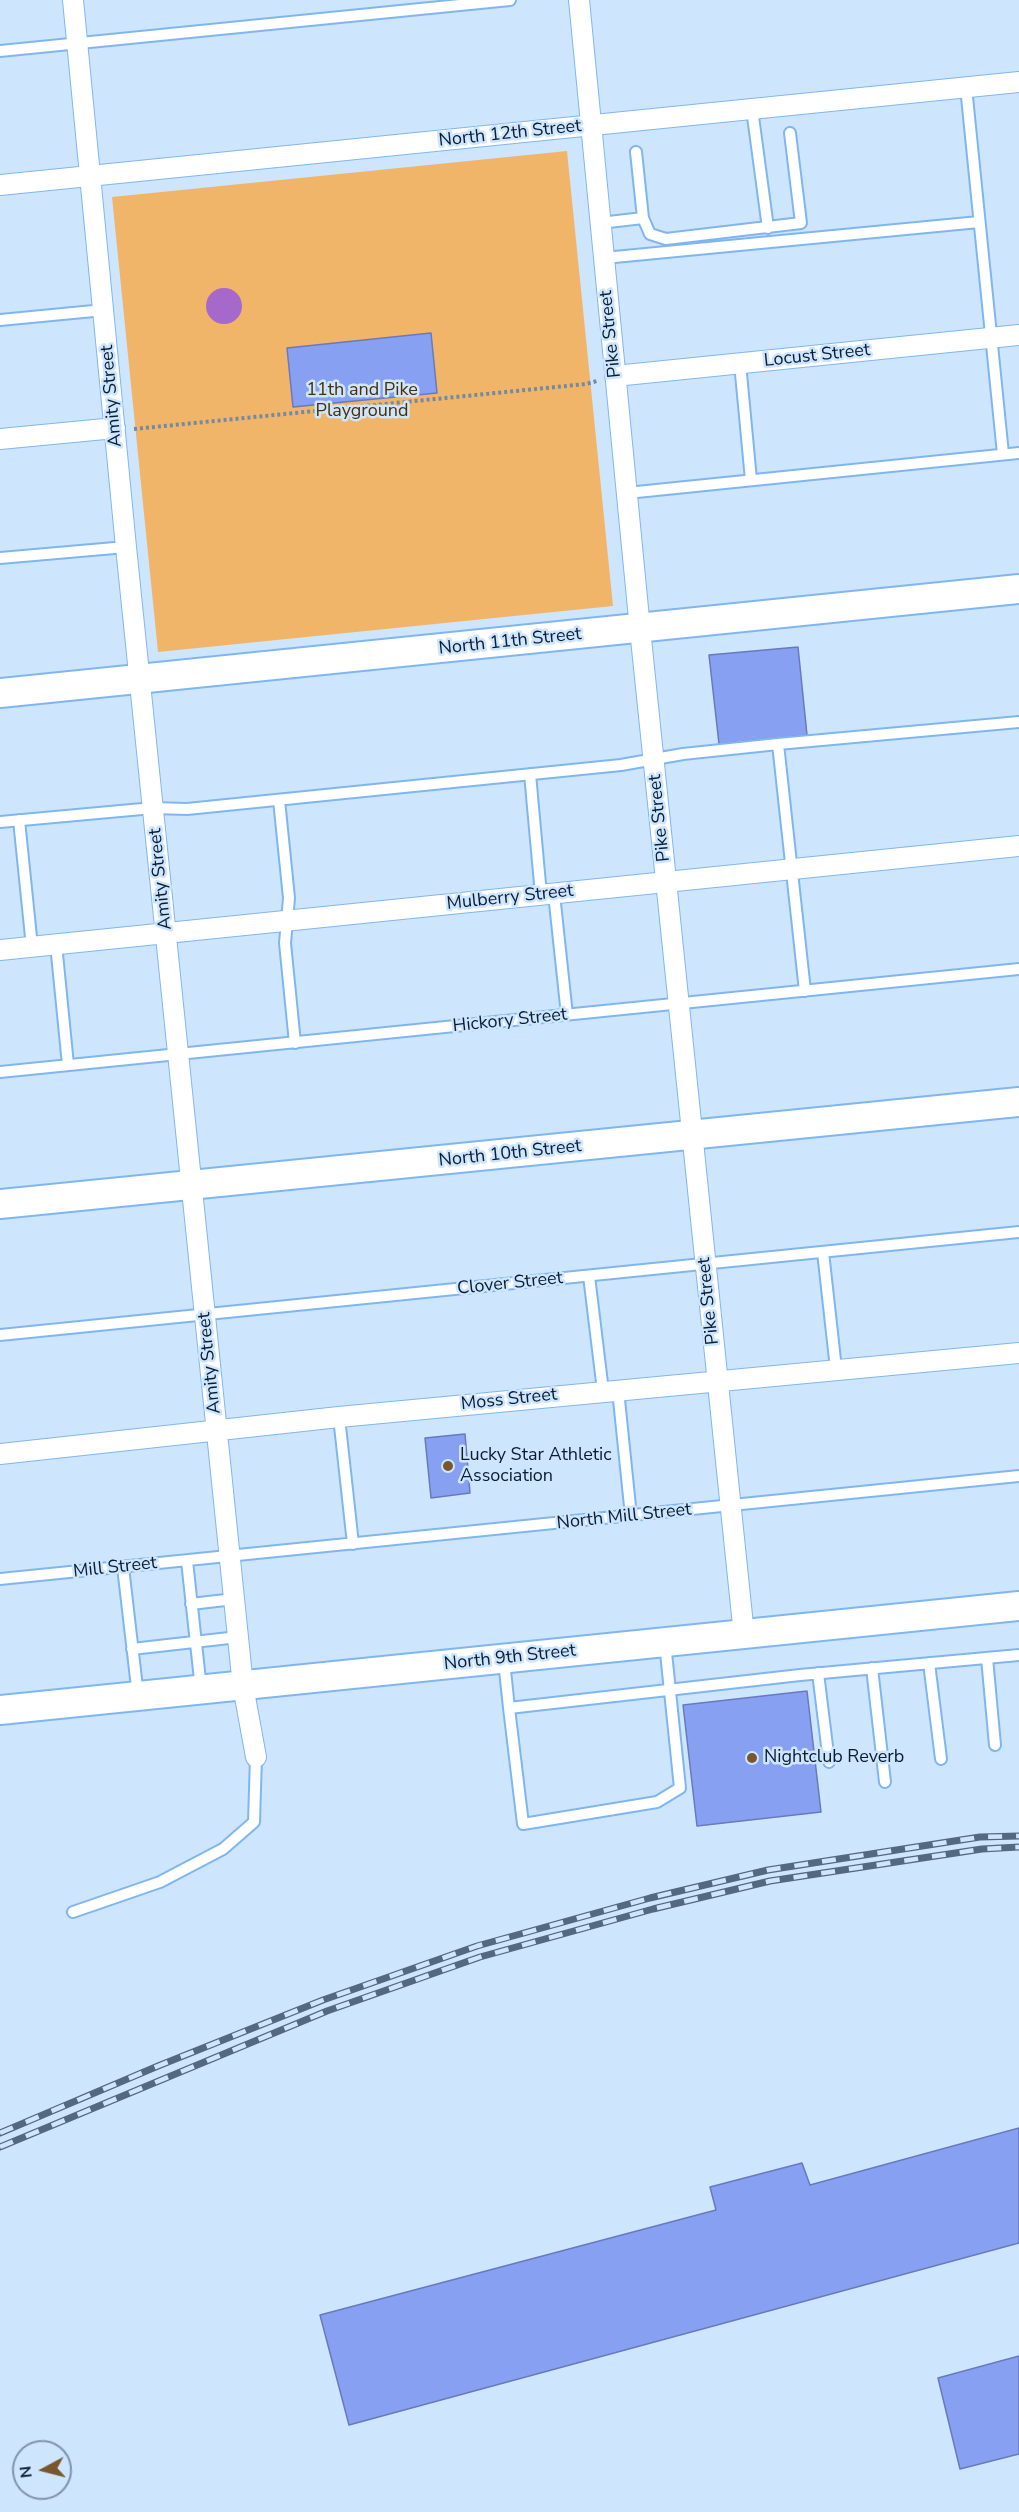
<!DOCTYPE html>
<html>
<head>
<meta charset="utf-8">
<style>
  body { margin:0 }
  #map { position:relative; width:1019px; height:2512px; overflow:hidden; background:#cee5fe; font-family:"Nunito Sans",sans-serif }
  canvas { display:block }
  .north { position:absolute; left:12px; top:2440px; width:60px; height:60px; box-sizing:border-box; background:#cee5fe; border:2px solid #7e95ad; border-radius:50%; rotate:263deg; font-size:16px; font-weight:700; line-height:24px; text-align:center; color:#071d33 }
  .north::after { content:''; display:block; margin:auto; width:21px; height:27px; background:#78572e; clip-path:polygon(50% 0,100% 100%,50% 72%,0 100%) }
</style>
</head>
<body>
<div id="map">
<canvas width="1019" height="2512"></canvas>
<div class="north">N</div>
</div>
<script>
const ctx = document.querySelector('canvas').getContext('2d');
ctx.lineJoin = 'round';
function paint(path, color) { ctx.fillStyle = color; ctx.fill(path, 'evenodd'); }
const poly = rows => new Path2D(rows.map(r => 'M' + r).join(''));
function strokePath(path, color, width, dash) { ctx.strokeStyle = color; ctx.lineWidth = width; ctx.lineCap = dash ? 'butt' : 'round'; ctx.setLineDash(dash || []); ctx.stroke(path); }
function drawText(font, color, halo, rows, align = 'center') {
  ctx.font = font + ' "Nunito Sans",sans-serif'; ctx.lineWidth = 5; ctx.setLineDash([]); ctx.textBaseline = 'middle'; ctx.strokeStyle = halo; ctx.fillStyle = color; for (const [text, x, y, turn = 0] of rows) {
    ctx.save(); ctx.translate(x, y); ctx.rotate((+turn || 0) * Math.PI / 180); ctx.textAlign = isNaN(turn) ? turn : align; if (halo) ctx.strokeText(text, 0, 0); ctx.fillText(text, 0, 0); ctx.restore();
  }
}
paint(poly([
  [567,151,613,606,158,652,112,197]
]), '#f1b56a');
paint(poly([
  '206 306a18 18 0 1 1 36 0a18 18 0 1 1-36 0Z'
]), '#a569cb');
const building = poly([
  [431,333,437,393,293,407,287,348,431,333],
  [798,647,807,735,719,744,709,655,798,647],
  [465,1434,470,1493,431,1498,425,1438,465,1434],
  [807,1691,821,1812,697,1826,683,1705,807,1691],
  [1019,2128,1019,2243,349,2425,320,2315,716,2210,710,2187,802,2163,810,2185,1019,2128],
  [1019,2356,1019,2454,960,2469,938,2378,1019,2356]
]);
paint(building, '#88a0f2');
strokePath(building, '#677abc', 1.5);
const lane = poly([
  [0,51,510,0],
  [966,87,1003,454],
  [752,109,768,228],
  [643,218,650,234,666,239,801,223,790,133],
  [600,223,643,218,636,152],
  [604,258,979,222],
  [0,320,104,310],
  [740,363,751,480],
  [627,493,1019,453],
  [0,558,126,547],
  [778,744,805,991],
  [530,774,541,895],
  [279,800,289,898,285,943,295,1043],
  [19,820,32,947],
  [0,822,153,808,187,809,621,765,683,754,778,744,1019,722],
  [554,894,567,1015],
  [56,944,68,1065],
  [0,1072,1019,969],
  [823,1252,836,1369],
  [589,1276,603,1391],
  [0,1335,1019,1232],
  [618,1390,631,1516],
  [339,1417,353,1544],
  [187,1561,201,1689],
  [123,1567,138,1696],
  [0,1579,1019,1476],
  [191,1604,234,1599],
  [132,1649,238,1637],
  [987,1658,995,1745],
  [504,1661,509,1708,800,1675,1019,1655],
  [929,1663,941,1759],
  [872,1668,885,1782],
  [818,1673,829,1762],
  [509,1708,523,1824,657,1802,680,1788,665,1643],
  [73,1912,160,1882,223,1849,254,1822,256,1757]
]);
const street = poly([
  [73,0,126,547,243,1686,256,1757],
  [579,0,640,629,744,1635],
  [0,185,1019,82],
  [615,376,1019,335],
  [0,439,115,428],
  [0,950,1019,846],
  [0,1454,339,1417,1019,1353]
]);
const secondary = poly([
  [0,693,1019,589],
  [0,1204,1019,1102],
  [0,1710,1019,1606]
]);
strokePath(lane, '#7fb6f1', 14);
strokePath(street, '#7fb6f1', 22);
strokePath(secondary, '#7fb6f1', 32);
strokePath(poly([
  [134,429,586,384,597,381]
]), '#748aa2', 4, [3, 3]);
strokePath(lane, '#fff', 10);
strokePath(street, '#fff', 20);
strokePath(secondary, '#fff', 28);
const rail = poly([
  [0,2133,158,2066,323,2000,477,1946,650,1898,768,1870,980,1837,1019,1836],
  [0,2147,327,2011,480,1957,653,1909,770,1881,982,1849,1019,1847]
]);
strokePath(rail, '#526980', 7);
strokePath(rail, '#cee5fe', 4.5, [14]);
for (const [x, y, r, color] of [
  [448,1466,6,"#78572e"],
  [752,1758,6,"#78572e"]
]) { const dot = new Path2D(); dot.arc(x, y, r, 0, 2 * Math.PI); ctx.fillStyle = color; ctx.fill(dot); strokePath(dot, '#cee5fe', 2); }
drawText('18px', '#071d33', '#cee5fe', [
  ["North 12th Street",510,134,-6],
  ["Pike Street",611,334,-96],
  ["Locust Street",817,356,-6],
  ["Amity Street",112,396,-95],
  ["North 11th Street",510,642,-6],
  ["Pike Street",660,818,-96],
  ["Amity Street",161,879,-96],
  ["Mulberry Street",510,898,-6],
  ["Hickory Street",510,1021,-6],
  ["North 10th Street",510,1154,-6],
  ["Clover Street",510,1284,-6],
  ["Pike Street",709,1301,-96],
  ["Amity Street",210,1363,-96],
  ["Moss Street",509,1400,-6],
  ["North Mill Street",624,1517,-6],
  ["Mill Street",115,1568,-6],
  ["North 9th Street",510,1658,-6]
]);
drawText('18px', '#4d2e00', '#cee5fe', [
  ["11th and Pike",362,391],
  ["Playground",362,412]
]);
drawText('18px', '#071d33', '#cee5fe', [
  ["Lucky Star Athletic",460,1456],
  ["Association",460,1477],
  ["Nightclub Reverb",764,1758]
], 'left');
</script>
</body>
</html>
